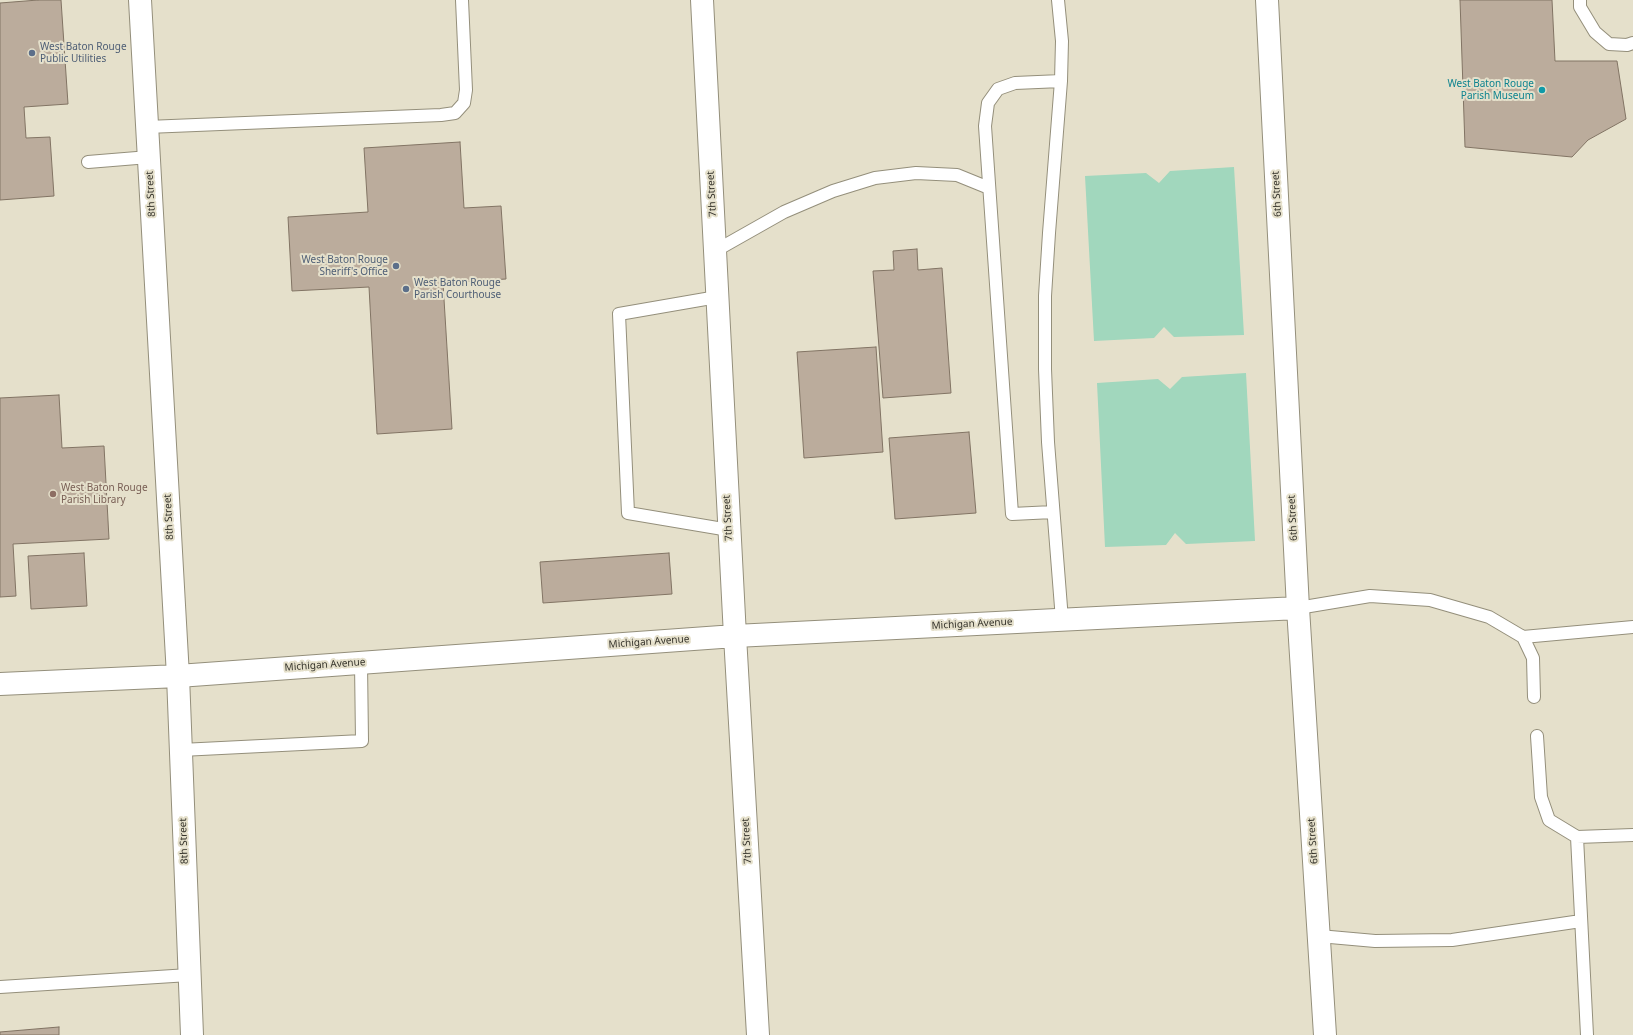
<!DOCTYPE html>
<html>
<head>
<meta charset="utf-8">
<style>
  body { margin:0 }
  canvas { display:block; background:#e5e0cb }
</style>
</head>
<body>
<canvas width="1633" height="1035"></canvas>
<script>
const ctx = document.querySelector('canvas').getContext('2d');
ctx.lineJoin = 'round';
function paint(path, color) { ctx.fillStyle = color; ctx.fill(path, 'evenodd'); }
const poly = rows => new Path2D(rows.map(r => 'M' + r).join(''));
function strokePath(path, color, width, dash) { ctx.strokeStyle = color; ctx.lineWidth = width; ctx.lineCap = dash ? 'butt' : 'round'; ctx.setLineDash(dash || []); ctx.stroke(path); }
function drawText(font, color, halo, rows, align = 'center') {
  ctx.font = font + ' "Noto Sans",sans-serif'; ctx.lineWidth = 4; ctx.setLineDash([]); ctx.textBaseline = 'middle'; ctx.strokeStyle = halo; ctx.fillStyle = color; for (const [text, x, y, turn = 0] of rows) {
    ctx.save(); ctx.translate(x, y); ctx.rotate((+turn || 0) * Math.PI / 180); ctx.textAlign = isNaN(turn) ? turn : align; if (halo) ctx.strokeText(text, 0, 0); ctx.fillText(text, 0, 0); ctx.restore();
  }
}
paint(poly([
  [1234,167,1244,335,1174,337,1164,327,1154,338,1094,341,1085,176,1146,173,1159,183,1170,171],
  [1246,373,1255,541,1186,544,1175,533,1166,545,1105,547,1097,383,1158,379,1170,389,1182,377]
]), '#a1d7bd');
const building = poly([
  [38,0,61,0,68,104,24,107,26,138,50,137,54,196,0,200,0,3,38,0],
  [1460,0,1552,0,1555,61,1617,61,1626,119,1588,140,1572,157,1465,147,1460,0],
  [460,142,464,208,501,206,506,279,443,283,452,429,377,434,369,287,292,291,288,217,368,212,364,148,460,142],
  [917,249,918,270,942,268,951,393,883,398,873,271,894,270,893,251,917,249],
  [876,347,883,452,804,458,797,352,876,347],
  [59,395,62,448,104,446,109,539,13,544,16,596,0,597,0,398,59,395],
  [969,432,976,513,895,519,889,438,969,432],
  [84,553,87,606,31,609,28,556,84,553],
  [669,553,672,594,543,603,540,562,669,553],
  [59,1027,59,1035,0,1035,0,1032,59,1027]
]);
paint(building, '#bbac9c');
strokePath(building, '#827464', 1);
const lane = poly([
  [1058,0,1062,41,1061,81,1049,233,1045,296,1045,369,1048,442,1062,620],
  [1580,0,1580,7,1595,32,1609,44,1627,45,1633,43],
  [147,127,441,115,455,113,464,103,466,90,462,0],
  [88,162,149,157],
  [715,251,784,212,833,191,875,178,916,173,957,175,989,188],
  [717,297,619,314,628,513,729,530],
  [1053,512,1012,514,985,126,988,103,998,89,1015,83,1061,81],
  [1298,608,1370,596,1430,600,1489,617,1523,637,1533,658,1534,697],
  [1523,637,1633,627],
  [1537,736,1541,797,1549,820,1577,837],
  [181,750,362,741,361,663],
  [1319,936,1375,941,1452,940,1581,921],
  [0,987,189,975],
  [1587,1035,1577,837,1633,835]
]);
const street = poly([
  [140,0,178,676,192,1035],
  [702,0,735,636,758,1035],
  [1267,0,1298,608,1325,1035],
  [0,684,178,676,735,636,1298,608]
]);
strokePath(lane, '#948f7b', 14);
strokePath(street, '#948f7b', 24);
strokePath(lane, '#fff', 12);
strokePath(street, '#fff', 22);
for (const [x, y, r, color] of [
  [32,53,4,"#5c6f8a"],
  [1542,90,4,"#0f9aa8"],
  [396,266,4,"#5c6f8a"],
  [406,289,4,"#5c6f8a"],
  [53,494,4,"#8d6e63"]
]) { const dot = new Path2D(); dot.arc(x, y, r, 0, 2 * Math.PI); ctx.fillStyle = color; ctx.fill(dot); strokePath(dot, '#e5e0cb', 1.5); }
drawText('10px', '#4e5e75', '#e5e0cb', [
  ["West Baton Rouge",40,47],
  ["Public Utilities",40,59],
  ["West Baton Rouge",388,260,"right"],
  ["Sheriff's Office",388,272,"right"],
  ["West Baton Rouge",414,283],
  ["Parish Courthouse",414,295]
], 'left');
drawText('10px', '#0d838f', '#e5e0cb', [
  ["West Baton Rouge",1534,84],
  ["Parish Museum",1534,96]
], 'right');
drawText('10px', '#35332b', '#e5e0cb', [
  ["8th Street",151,194,-93],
  ["7th Street",712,194,-93],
  ["6th Street",1277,194,-93],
  ["8th Street",169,517,-93],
  ["7th Street",728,518,-93],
  ["6th Street",1293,518,-93],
  ["Michigan Avenue",972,624,-3],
  ["Michigan Avenue",649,642,-4],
  ["Michigan Avenue",325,665,-4],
  ["8th Street",184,841,-92],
  ["7th Street",747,841,-93],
  ["6th Street",1313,841,-94]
]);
drawText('10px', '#785e54', '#e5e0cb', [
  ["West Baton Rouge",61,488],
  ["Parish Library",61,500]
], 'left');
</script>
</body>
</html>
